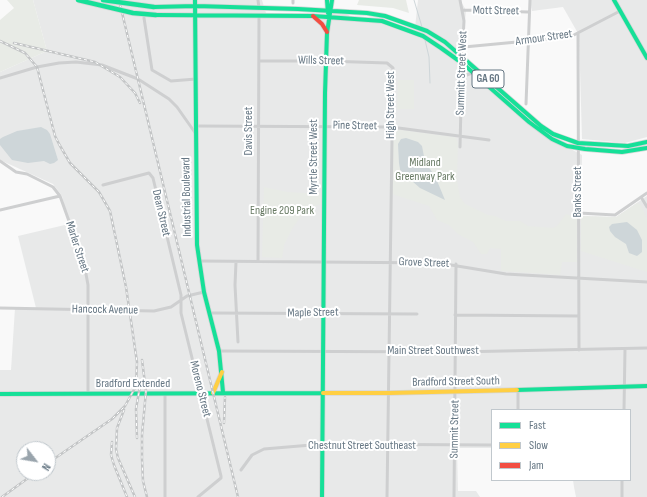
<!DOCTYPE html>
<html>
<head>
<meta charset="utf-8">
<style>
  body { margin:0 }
  #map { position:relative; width:647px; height:497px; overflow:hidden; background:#f9f9f9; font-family:"Sofia Sans Condensed",sans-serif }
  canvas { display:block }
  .legend { position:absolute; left:491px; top:409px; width:140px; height:72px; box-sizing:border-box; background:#fff; border:1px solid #c1c8cd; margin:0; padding:5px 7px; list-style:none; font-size:12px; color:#657683 }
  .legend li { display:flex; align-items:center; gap:8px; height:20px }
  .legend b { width:20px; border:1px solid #c1c8cd }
  .north { position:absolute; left:16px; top:441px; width:40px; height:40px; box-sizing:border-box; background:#fff; border:1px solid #c1c8cd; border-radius:50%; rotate:121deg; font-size:11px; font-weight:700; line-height:16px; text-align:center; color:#657683 }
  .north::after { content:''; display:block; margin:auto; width:14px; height:18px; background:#99a4ac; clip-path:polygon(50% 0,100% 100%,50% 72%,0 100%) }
</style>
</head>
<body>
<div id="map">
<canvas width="647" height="497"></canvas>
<ul class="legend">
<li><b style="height:5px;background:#16e098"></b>Fast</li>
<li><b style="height:5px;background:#ffcf43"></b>Slow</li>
<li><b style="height:5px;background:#f24e42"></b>Jam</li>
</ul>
<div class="north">N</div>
</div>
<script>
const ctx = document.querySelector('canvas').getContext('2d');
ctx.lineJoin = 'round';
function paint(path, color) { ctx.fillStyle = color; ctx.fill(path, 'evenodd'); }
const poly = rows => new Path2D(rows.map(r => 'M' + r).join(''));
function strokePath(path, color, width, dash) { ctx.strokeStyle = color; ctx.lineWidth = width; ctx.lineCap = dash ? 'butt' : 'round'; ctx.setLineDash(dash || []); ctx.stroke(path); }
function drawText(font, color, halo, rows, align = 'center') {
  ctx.font = font + ' "Sofia Sans Condensed",sans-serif'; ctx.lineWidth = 4; ctx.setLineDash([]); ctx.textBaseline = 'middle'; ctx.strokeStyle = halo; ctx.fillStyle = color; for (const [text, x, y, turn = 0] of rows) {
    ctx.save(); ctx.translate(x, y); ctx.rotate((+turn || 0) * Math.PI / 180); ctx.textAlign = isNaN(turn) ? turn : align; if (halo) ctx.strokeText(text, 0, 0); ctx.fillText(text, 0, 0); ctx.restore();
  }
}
paint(poly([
  [33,0,262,0,266,13,347,14,351,17,415,28,418,0,460,0,466,10,462,56,543,134,582,155,581,216,616,217,647,196,647,497,576,497,574,487,573,480,630,480,630,410,492,410,492,448,457,448,458,491,476,491,480,497,0,497,0,370,11,370,15,308,36,308,18,236,69,224,62,196,53,184,0,160,0,72,47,51],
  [24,449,48,449,48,473,24,473],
  [530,0,647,0,647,137,625,143,582,139,579,35,563,7,532,11]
]), '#e8e9e9');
paint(poly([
  [7,0,33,0,47,51,0,72,0,20,14,8],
  [359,0,406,0,409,13,393,8,357,5],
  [398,80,414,80,414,109,397,109],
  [393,129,453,137,456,138,458,143,457,181,460,197,465,204,488,215,495,216,506,221,520,221,528,226,553,228,557,226,566,214,575,217,577,219,577,262,562,262,560,275,501,271,501,249,490,248,487,254,481,254,473,242,458,234,449,225,437,220,429,206,392,194],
  [264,187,287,192,321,194,321,204,312,207,301,216,292,229,284,245,282,258,262,257],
  [637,203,641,205,647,219,647,272,581,251,581,216,616,217]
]), '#e8ebe6');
paint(poly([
  [41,127,47,130,50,134,58,160,54,163,50,164,44,161,28,163,12,160,0,145,0,139,3,137,17,131],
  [406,138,418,142,422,146,425,162,435,176,445,200,420,188,412,181,404,178,401,175,399,163,398,144,401,139],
  [627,222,637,230,642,240,642,252,637,256,629,253,626,244,615,237,610,231,609,227,612,224]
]), '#ced6d9');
strokePath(poly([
  [414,0,422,27],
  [425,40,429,57,430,83]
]), '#ced6d9', 1);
const fast = poly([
  [195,0,197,245,204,292,219,351,223,392],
  [327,0,328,13],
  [614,0,647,58],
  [154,7,196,6,298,9,367,13,385,16,427,31,445,42,541,126,553,134,578,143,628,146,647,142],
  [156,15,313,16,382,21,423,36,441,48,462,63,529,122,552,139,567,146,585,149,622,152,647,148],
  [517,390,647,386],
  [0,394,323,393],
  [322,497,325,93,327,33,332,0]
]);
const slow = poly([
  [213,393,222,372],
  [323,393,389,393,517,390]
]);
const jam = poly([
  [313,16,322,24,327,32]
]);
strokePath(fast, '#d5d6d7', 5.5);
strokePath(slow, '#d5d6d7', 5.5);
strokePath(jam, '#d5d6d7', 5.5);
strokePath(poly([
  [258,0,259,8],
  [460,0,464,21,462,58],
  [293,3,293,0],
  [463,10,528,12],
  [144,18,152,70,171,81,196,79],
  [578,34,579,350],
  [464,47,570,37,620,11],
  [259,61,326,61,387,63,393,68,387,497],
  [0,78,37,67,59,63,76,62,102,65,138,79,169,99,177,107,196,134],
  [462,82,464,76,472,73],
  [526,104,530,0],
  [196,126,391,127,489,140],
  [460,147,462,63],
  [0,161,16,172,27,174,53,187,60,196,84,263,88,285,88,394],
  [103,185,149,173,153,178,181,295,181,313,221,476,221,478,198,497],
  [641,197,647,207],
  [0,210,60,196],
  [579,213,615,215,647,193],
  [199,261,439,263,506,274,647,282],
  [258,261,259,16],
  [236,262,235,285,238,342],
  [0,308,154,311,171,307,187,296,204,292],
  [210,313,417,314],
  [455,315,579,316],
  [219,351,456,352,647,348],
  [518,391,518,410],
  [624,410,625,349],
  [241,470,252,455,264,449,323,444,492,445],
  [165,497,165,393],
  [454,497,456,264],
  [622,497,622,480]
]), '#cecfd0', 3);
strokePath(fast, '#16e098', 4);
strokePath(slow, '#ffcf43', 4);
strokePath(jam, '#f24e42', 4);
const rail = poly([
  [119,0,238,497],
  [0,41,25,53,37,67,55,136,59,144,70,163,99,192,110,211,126,287,137,362,136,386,125,406,112,419,48,463],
  [14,43,95,62,120,77,135,93,140,103],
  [142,360,146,391,142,435,142,459,143,481,147,497],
  [124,410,117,428,116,449,118,458,135,497],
  [224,423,225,397],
  [137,438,136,409,140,386],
  [112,442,111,455,114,465,127,497],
  [2,497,35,473]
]);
strokePath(rail, '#c3c5c6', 2.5);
strokePath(rail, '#fff', 1, [3]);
const fastBridge = poly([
  [78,0,133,13,156,15],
  [103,0,154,7]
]);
strokePath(fastBridge, '#d5d6d7', 6, []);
strokePath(fastBridge, '#16e098', 4.5);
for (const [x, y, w] of [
  [488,79,32]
]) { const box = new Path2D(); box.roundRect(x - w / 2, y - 9, w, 18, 3); ctx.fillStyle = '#fff'; ctx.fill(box); strokePath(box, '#657683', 1); }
drawText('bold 11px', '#657683', null, [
  ["GA 60",488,79]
]);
drawText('12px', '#657683', '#fff', [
  ["Mott Street",496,11,1],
  ["Armour Street",544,38,-8],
  ["Wills Street",321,61,1],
  ["Summitt Street West",462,73,-88],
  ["High Street West",391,105,-90],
  ["Pine Street",355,126,1],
  ["Davis Street",249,131,-90],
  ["Myrtle Street West",314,157,-90],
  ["Banks Street",578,192,-90],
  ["Industrial Boulevard",187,197,-91],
  ["Dean Street",161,213,77],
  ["Marler Street",77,247,72],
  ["Grove Street",424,263,2],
  ["Hancock Avenue",105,310,1],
  ["Maple Street",313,313,-1],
  ["Main Street Southwest",433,351],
  ["Bradford Street South",456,382,-1],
  ["Bradford Extended",133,384],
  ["Moreno Street",200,389,76],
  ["Summit Street",455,429,-89],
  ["Chestnut Street Southeast",362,446]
]);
drawText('12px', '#687a64', '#fff', [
  ["Midland",425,163],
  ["Greenway Park",425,177],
  ["Engine 209 Park",282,211]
]);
</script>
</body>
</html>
